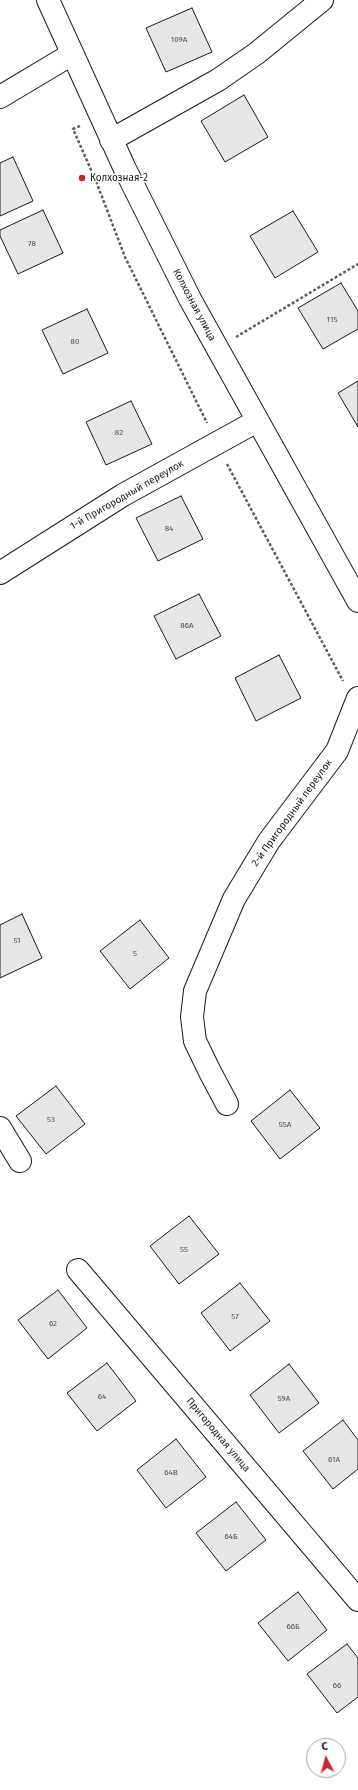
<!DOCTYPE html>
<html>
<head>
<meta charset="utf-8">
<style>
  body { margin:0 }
  #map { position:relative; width:358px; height:1790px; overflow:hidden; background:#fff; font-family:"Fira Sans",sans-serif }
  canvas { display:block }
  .north { position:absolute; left:306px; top:1738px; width:40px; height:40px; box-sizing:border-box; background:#fff; border:1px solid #a3a3a3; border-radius:50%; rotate:354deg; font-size:11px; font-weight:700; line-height:16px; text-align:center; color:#1a1a1a }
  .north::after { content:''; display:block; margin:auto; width:14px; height:18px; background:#c62828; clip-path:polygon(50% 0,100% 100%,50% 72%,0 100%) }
</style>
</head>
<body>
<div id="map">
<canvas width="358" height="1790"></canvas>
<div class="north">С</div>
</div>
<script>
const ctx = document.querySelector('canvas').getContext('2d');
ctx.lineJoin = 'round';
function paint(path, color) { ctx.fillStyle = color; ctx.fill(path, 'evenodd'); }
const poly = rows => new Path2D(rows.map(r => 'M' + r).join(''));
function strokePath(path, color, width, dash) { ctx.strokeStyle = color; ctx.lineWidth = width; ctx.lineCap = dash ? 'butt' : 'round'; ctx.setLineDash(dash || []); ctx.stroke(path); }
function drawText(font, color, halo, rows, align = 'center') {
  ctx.font = font + ' "Fira Sans",sans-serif'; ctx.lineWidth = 3; ctx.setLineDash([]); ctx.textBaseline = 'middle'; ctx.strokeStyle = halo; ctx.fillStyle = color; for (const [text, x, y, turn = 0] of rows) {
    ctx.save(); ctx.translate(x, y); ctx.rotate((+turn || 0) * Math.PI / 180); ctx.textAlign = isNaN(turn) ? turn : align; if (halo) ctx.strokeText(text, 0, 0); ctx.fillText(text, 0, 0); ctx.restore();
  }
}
const building = poly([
  [192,8,212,52,166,72,146,28,192,8],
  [244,95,268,137,225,162,201,121,244,95],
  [13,157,33,201,0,216,0,163,13,157],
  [43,210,63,253,18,274,0,236,0,230,43,210],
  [293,211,318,252,275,278,250,236,293,211],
  [341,283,358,311,358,329,323,349,298,308,341,283],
  [87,309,108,353,63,374,42,330,87,309],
  [358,381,358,427,338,393,358,381],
  [131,401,152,444,106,465,86,422,131,401],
  [181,496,203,539,158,561,136,518,181,496],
  [199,594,221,636,176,659,154,616,199,594],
  [279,655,301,698,256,721,235,678,279,655],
  [22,914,42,958,0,978,0,925,22,914],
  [140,920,169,958,130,989,100,951,140,920],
  [56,1086,85,1124,46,1154,16,1116,56,1086],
  [290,1090,320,1128,280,1159,251,1121,290,1090],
  [189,1216,219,1254,179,1284,150,1246,189,1216],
  [240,1283,270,1321,230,1351,201,1313,240,1283],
  [58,1290,87,1328,48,1359,18,1320,58,1290],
  [107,1363,136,1401,97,1431,67,1393,107,1363],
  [289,1364,319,1403,279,1433,250,1395,289,1364],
  [343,1420,358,1440,358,1469,333,1489,303,1451,343,1420],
  [176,1439,206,1477,166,1508,137,1470,176,1439],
  [236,1502,266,1540,226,1571,196,1533,236,1502],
  [298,1592,327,1630,288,1661,258,1623,298,1592],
  [347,1644,358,1658,358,1697,337,1713,307,1674,347,1644]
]);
paint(building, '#e6e6e6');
strokePath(building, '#1a1a1a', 1);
const minor = poly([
  [0,97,72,54],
  [111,140,218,80,257,53,322,0],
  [0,573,123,495,257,421],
  [227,1104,210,1072,195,1041,192,1017,195,991,234,899,269,841,337,751,358,698],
  [0,1128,20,1161],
  [78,1270,358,1600]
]);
const major = poly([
  [48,0,125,169,190,299,358,601]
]);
strokePath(minor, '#1a1a1a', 24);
strokePath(major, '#1a1a1a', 24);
strokePath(poly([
  [80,126,73,129,96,181,125,257,207,423],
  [236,337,358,264],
  [227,464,343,681]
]), '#5f5f5f', 2.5, [3, 2]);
strokePath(minor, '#fff', 22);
strokePath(major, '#fff', 22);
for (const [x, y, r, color] of [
  [82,178,4,"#c62828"]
]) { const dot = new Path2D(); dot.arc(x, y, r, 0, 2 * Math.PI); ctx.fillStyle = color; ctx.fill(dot); strokePath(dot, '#fff', 1.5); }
drawText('8px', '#4d4d4d', null, [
  ["109А",179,40],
  ["78",32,244],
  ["115",332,320],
  ["80",75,342],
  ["82",119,433],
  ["84",169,529],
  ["86А",187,626],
  ["51",17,941],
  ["5",135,954],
  ["53",51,1120],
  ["55А",285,1125],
  ["55",184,1250],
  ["57",235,1317],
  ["62",53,1324],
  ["64",102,1397],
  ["59А",284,1399],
  ["61А",334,1460],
  ["64В",171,1473],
  ["64Б",231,1537],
  ["66Б",293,1627],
  ["66",337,1686]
]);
drawText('10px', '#1a1a1a', '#fff', [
  ["Колхозная-2",90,178]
], 'left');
drawText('10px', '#1a1a1a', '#fff', [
  ["Колхозная улица",194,305,62],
  ["1-й Пригородный переулок",127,495,-30],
  ["2-й Пригородный переулок",292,813,-54],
  ["Пригородная улица",218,1435,50]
]);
</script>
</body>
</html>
